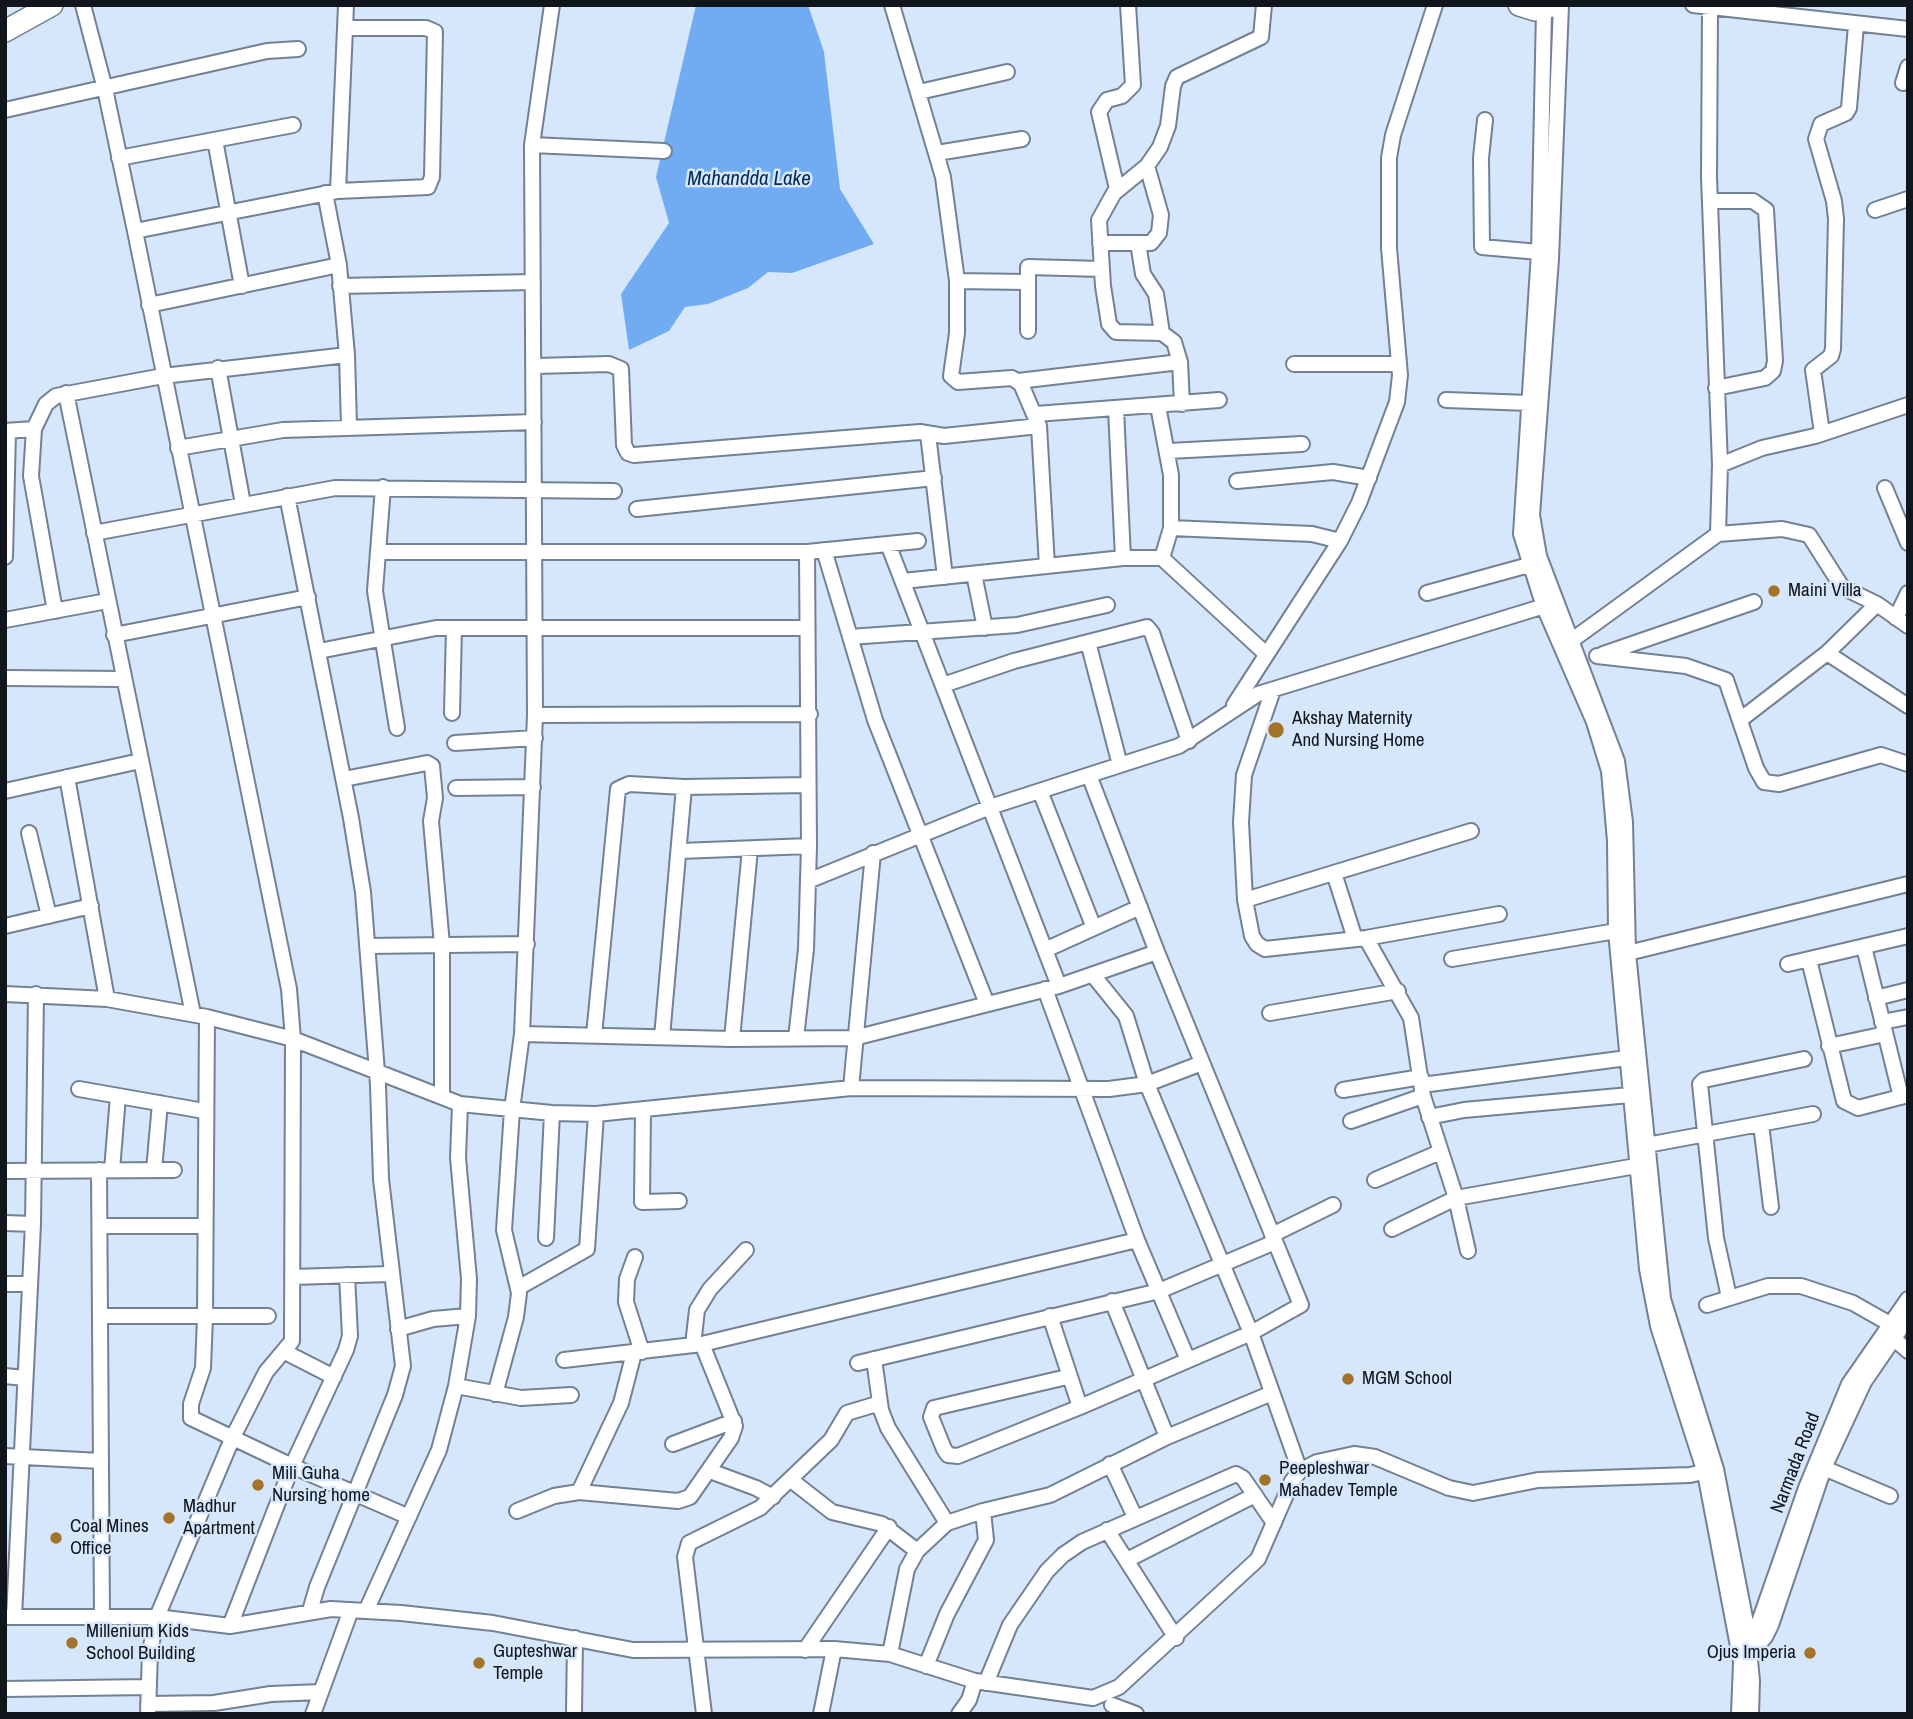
<!DOCTYPE html>
<html>
<head>
<meta charset="utf-8">
<style>
  body { margin:0 }
  #map { position:relative; width:1913px; height:1719px; overflow:hidden; background:#d6e7fb; font-family:"Archivo Narrow",sans-serif }
  canvas { display:block }
  .frame { position:absolute; inset:0; border:7px solid #11161d; pointer-events:none }
</style>
</head>
<body>
<div id="map">
<canvas width="1913" height="1719"></canvas>
<div class="frame"></div>
</div>
<script>
const ctx = document.querySelector('canvas').getContext('2d');
ctx.lineJoin = 'round';
function paint(path, color) { ctx.fillStyle = color; ctx.fill(path, 'evenodd'); }
const poly = rows => new Path2D(rows.map(r => 'M' + r).join(''));
function strokePath(path, color, width, dash) { ctx.strokeStyle = color; ctx.lineWidth = width; ctx.lineCap = dash ? 'butt' : 'round'; ctx.setLineDash(dash || []); ctx.stroke(path); }
function drawText(font, color, halo, rows, align = 'center') {
  ctx.font = font + ' "Archivo Narrow",sans-serif'; ctx.lineWidth = 5; ctx.setLineDash([]); ctx.textBaseline = 'middle'; ctx.strokeStyle = halo; ctx.fillStyle = color; for (const [text, x, y, turn = 0] of rows) {
    ctx.save(); ctx.translate(x, y); ctx.rotate((+turn || 0) * Math.PI / 180); ctx.textAlign = isNaN(turn) ? turn : align; if (halo) ctx.strokeText(text, 0, 0); ctx.fillText(text, 0, 0); ctx.restore();
  }
}
paint(poly([
  [696,5,808,5,824,52,840,189,874,244,792,273,768,272,748,288,708,304,685,307,669,331,629,350,621,294,669,223,656,177]
]), '#71acf3');
const minor = poly([
  [83,5,105,89,135,231,289,989,293,1039,292,1341,266,1372,232,1439,157,1617,150,1651,148,1714],
  [892,5,943,177,957,281,957,333,951,376,958,382,1012,378,1021,384,1039,426,1047,566],
  [1561,5,1551,259,1532,515,1539,556,1617,761,1625,822,1628,953,1663,1299,1716,1469,1747,1628,1752,1681,1751,1714],
  [1693,5,1908,29],
  [1544,10,1539,252,1521,534,1544,607,1594,722,1609,771,1615,841,1616,931,1647,1269,1658,1326,1705,1473,1741,1662,1739,1714],
  [1903,83,1908,67],
  [919,92,1007,72],
  [5,110,267,51,298,49],
  [1485,120,1481,158,1482,247,1539,252],
  [215,140,242,286],
  [532,145,664,151],
  [937,153,1022,139],
  [119,158,293,125],
  [1117,189,1099,112,1107,100,1122,96,1133,85,1128,5],
  [338,191,346,5],
  [325,193,339,265,347,355,349,426],
  [1710,201,1753,201,1766,210,1775,361,1773,371,1765,378,1716,388],
  [1875,210,1908,199],
  [135,231,338,191,428,187,432,177,435,32,426,28,346,28],
  [1100,243,1151,243,1159,233,1161,215,1147,166],
  [1138,243,1143,274,1156,294,1162,333],
  [957,281,1027,282],
  [340,286,533,282],
  [149,305,339,265],
  [1028,331,1028,267,1102,269],
  [1294,364,1399,364],
  [536,366,609,364,621,369,624,445,628,453,634,455,920,432,944,436,1039,426],
  [218,368,243,504],
  [1018,381,1180,362],
  [66,393,193,1014],
  [1446,400,1530,403],
  [1182,404,1180,362,1174,342,1162,333,1116,332,1109,324,1103,286,1099,220,1114,193,1147,166,1160,147,1168,126,1173,86,1177,77,1261,37,1264,5],
  [1158,406,1171,475,1171,528,1162,558],
  [1116,409,1123,558],
  [1036,414,1219,400],
  [34,429,31,476,55,611],
  [5,431,34,429,46,404,56,396,163,376,347,355],
  [1822,433,1813,370,1831,356,1833,349,1836,219,1834,201,1816,139,1821,124,1846,113,1849,108,1856,25],
  [928,434,945,577],
  [178,448,283,430,534,422],
  [1169,451,1302,444],
  [1720,465,1762,448,1815,436,1908,405],
  [1237,481,1333,472,1369,478],
  [383,487,375,591,397,728],
  [1885,488,1908,543],
  [287,496,351,818,363,892,378,1085,381,1179,403,1366,395,1395,317,1587,310,1611],
  [637,509,934,478],
  [1171,528,1312,534,1340,541],
  [94,533,335,488,614,491],
  [1718,534,1782,529,1809,535,1842,587,1877,604,1908,626],
  [888,544,1059,986],
  [824,550,875,720,987,1004],
  [378,552,807,552,918,541],
  [5,557,8,431],
  [974,574,985,628],
  [903,581,1123,558,1162,558,1266,654],
  [1427,593,1529,565],
  [1896,618,1908,593],
  [5,620,107,601],
  [114,635,308,597],
  [850,637,1017,625,1107,605],
  [1088,642,1120,765],
  [1564,646,1718,534,1720,465,1709,177,1710,9],
  [319,651,436,628,807,628],
  [1827,653,1908,706],
  [1603,654,1754,602],
  [1597,656,1686,666,1726,680,1756,768,1764,782,1779,784,1881,755,1908,764],
  [5,678,123,679],
  [943,685,1014,661,1147,627,1152,633,1189,741],
  [1273,690,1244,775,1241,822,1245,900,1252,936,1257,944,1265,949,1366,938,1499,914],
  [1234,705,1340,541,1359,503,1397,402,1400,375,1389,248,1389,158,1393,135,1435,5],
  [452,713,454,628],
  [535,715,810,714],
  [1740,720,1827,653,1877,604],
  [455,743,535,738],
  [67,777,107,999],
  [344,779,427,763,432,766,435,798,431,821,442,945,442,1097],
  [456,788,533,787],
  [5,791,140,761],
  [1040,791,1094,928],
  [29,833,49,916],
  [680,851,809,846],
  [1334,873,1355,939],
  [808,881,990,807,1179,746,1258,694,1551,604],
  [1245,900,1471,831],
  [5,926,91,906],
  [1366,938,1411,1018,1423,1096,1456,1198,1468,1251],
  [367,946,527,944],
  [1864,947,1901,1097],
  [1045,950,1140,907],
  [1628,953,1908,884],
  [1452,959,1616,931],
  [1809,960,1844,1101,1858,1108,1908,1095],
  [1788,964,1908,936],
  [1093,975,1126,1016,1147,1084,1251,1333,1300,1471],
  [1045,989,1137,1240,1188,1360],
  [5,994,107,999,207,1017,293,1039,460,1104,552,1113,596,1114,851,1088,1109,1089,1147,1084,1202,1063],
  [1876,998,1908,990],
  [1270,1013,1398,991],
  [207,1017,205,1317,203,1368,191,1404,191,1418,292,1466,409,1517],
  [1882,1022,1908,1017],
  [522,1034,732,1039,854,1038,1059,986,1157,952],
  [594,1035,618,789,629,784,684,787,808,785],
  [662,1037,684,787],
  [796,1038,806,949,809,846,807,552],
  [732,1039,750,849],
  [1829,1046,1885,1034],
  [1422,1085,1627,1058],
  [851,1088,873,853],
  [79,1089,204,1111],
  [1343,1090,1421,1077],
  [643,1109,642,1202,679,1201],
  [1429,1117,1464,1110,1630,1095],
  [1351,1121,1423,1096],
  [1761,1124,1771,1207],
  [1643,1153,1647,1145,1813,1114],
  [99,1170,102,1616],
  [112,1170,118,1096],
  [154,1170,160,1103],
  [5,1171,174,1170],
  [1375,1180,1440,1152],
  [5,1223,33,1224],
  [101,1226,205,1226],
  [1392,1229,1456,1198,1636,1166],
  [1272,1235,1333,1205],
  [546,1238,552,1113],
  [635,1257,627,1279,626,1302,642,1352],
  [292,1277,390,1274],
  [5,1284,30,1284],
  [518,1288,587,1249,596,1114],
  [1729,1297,1716,1238,1700,1084,1704,1080,1804,1059],
  [1112,1301,1167,1437],
  [1707,1305,1768,1286,1801,1286,1853,1303,1890,1324],
  [101,1316,268,1316],
  [1050,1316,1080,1407],
  [398,1329,433,1319,468,1316],
  [1893,1338,1908,1351],
  [693,1345,697,1310,710,1289,746,1250],
  [285,1352,334,1377],
  [874,1359,881,1410,888,1428,947,1523],
  [564,1360,702,1344,1137,1240],
  [858,1363,1159,1291,1275,1242],
  [5,1376,24,1378],
  [1067,1377,934,1408,931,1417,944,1449,948,1455,958,1456,1080,1407,1251,1333,1301,1305,1157,952,1089,775],
  [456,1386,521,1398,571,1395],
  [495,1394,516,1317,519,1293,504,1230,512,1110,522,1034,535,715,532,145,552,5],
  [673,1444,734,1421],
  [5,1456,101,1461],
  [1110,1464,1135,1517],
  [1824,1468,1890,1496],
  [710,1471,756,1488,773,1497],
  [791,1480,832,1512,882,1524,917,1551],
  [579,1492,621,1403,634,1353],
  [517,1511,554,1496,579,1492,678,1501,690,1497,731,1438,735,1426,702,1344],
  [1107,1530,1176,1638],
  [1127,1560,1255,1495],
  [366,1611,439,1450,456,1386,468,1316,469,1279,458,1158,460,1104],
  [5,1617,157,1617,230,1626,331,1609,401,1613,493,1623,633,1650,834,1649,890,1654,975,1681,1093,1698,1119,1687,1258,1559,1292,1481,1300,1471,1317,1462,1354,1454,1375,1457,1449,1488,1473,1493,1538,1480,1690,1475,1716,1469],
  [14,1617,33,1224,36,994],
  [230,1626,292,1466,346,1350,350,1336,347,1275],
  [1748,1642,1758,1625,1806,1488,1849,1384,1908,1299],
  [805,1650,889,1527],
  [890,1654,907,1569,917,1551,947,1523,983,1511,1050,1495,1167,1437,1272,1393],
  [1746,1658,1765,1637,1771,1625,1824,1468,1864,1382,1908,1318],
  [926,1666,947,1614,986,1540,983,1511],
  [986,1683,1010,1625,1047,1571,1063,1555,1082,1542,1236,1474,1243,1478,1274,1523],
  [5,1689,149,1687],
  [148,1704,214,1703,271,1694,321,1692],
  [1112,1705,1136,1714],
  [313,1714,351,1610],
  [574,1714,575,1638],
  [704,1714,685,1557,689,1543,760,1508,831,1440,847,1413,880,1403],
  [821,1714,834,1649],
  [959,1714,969,1700,975,1681]
]);
const highway = poly([
  [1519,5,1535,10,1556,5],
  [5,31,52,5]
]);
strokePath(minor, '#728193', 18);
strokePath(highway, '#728193', 24);
strokePath(minor, '#fff', 14);
strokePath(highway, '#fff', 21);
for (const [x, y, r, color] of [
  [1774,591,7,"#a47329"],
  [1276,730,9,"#a47329"],
  [1348,1379,7,"#a47329"],
  [1265,1480,7,"#a47329"],
  [258,1485,7,"#a47329"],
  [169,1518,7,"#a47329"],
  [56,1538,7,"#a47329"],
  [72,1643,7,"#a47329"],
  [1810,1653,7,"#a47329"],
  [479,1663,7,"#a47329"]
]) { const dot = new Path2D(); dot.arc(x, y, r, 0, 2 * Math.PI); ctx.fillStyle = color; ctx.fill(dot); strokePath(dot, '#d6e7fb', 2.5); }
drawText('19px', '#11161d', '#d6e7fb', [
  ["Maini Villa",1788,591],
  ["Akshay Maternity",1292,719],
  ["And Nursing Home",1292,741],
  ["MGM School",1362,1379],
  ["Peepleshwar",1279,1469],
  ["Mahadev Temple",1279,1491],
  ["Mili Guha",272,1474],
  ["Nursing home",272,1496],
  ["Madhur",183,1507],
  ["Apartment",183,1529],
  ["Coal Mines",70,1527],
  ["Office",70,1549],
  ["Millenium Kids",86,1632],
  ["School Building",86,1654],
  ["Gupteshwar",493,1652],
  ["Temple",493,1674],
  ["Ojus Imperia",1796,1653,"right"]
], 'left');
drawText('19px', '#11161d', '#d6e7fb', [
  ["Narmada Road",1796,1463,-69]
]);
drawText('italic 21px', '#002b56', '#d6e7fb', [
  ["Mahandda Lake",749,179]
]);
</script>
</body>
</html>
